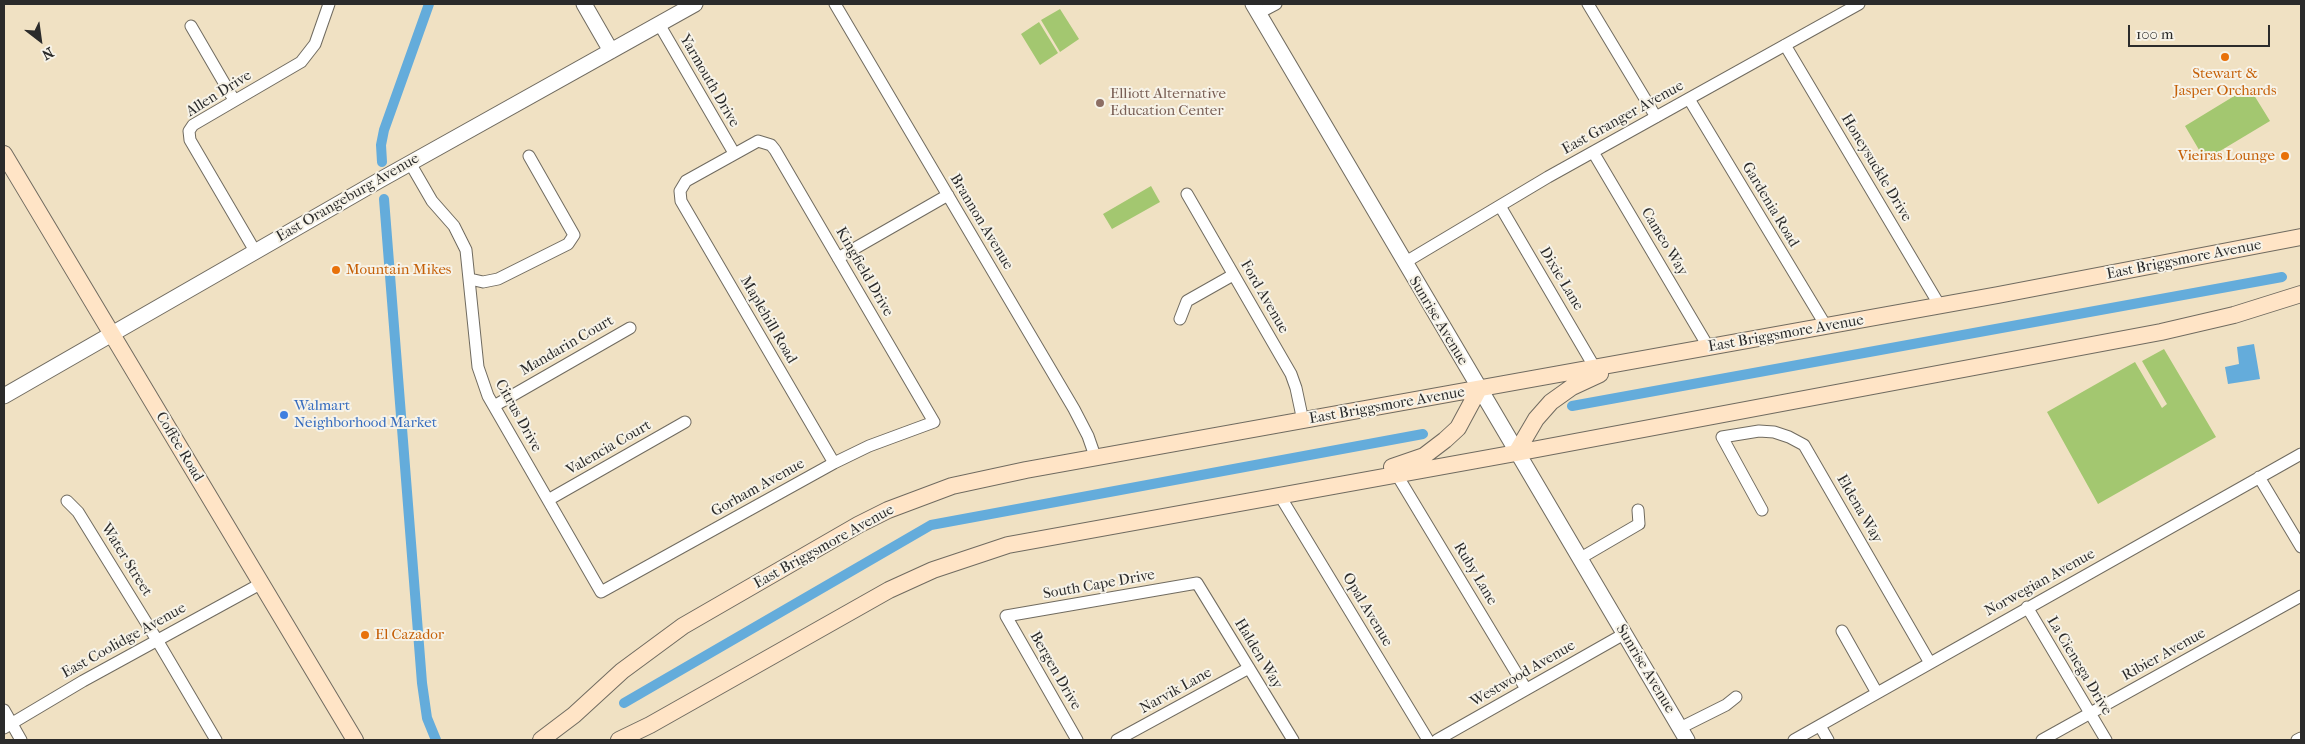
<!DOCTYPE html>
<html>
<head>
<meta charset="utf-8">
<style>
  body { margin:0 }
  #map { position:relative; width:2305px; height:744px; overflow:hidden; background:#f0e1c3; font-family:"IM FELL French Canon",serif }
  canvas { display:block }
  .frame { position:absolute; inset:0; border:5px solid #2b2b2b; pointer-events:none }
  .north { position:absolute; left:15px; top:15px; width:50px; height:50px; -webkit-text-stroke:4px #f7f3e8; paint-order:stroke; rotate:150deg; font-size:14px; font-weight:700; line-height:20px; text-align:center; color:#2b2b2b }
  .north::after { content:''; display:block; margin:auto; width:18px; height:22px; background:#2b2b2b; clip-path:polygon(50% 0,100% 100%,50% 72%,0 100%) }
  .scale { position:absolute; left:2128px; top:25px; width:142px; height:22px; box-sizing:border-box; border:2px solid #2b2b2b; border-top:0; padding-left:6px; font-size:15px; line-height:18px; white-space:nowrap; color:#2b2b2b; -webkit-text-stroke:4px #f7f3e8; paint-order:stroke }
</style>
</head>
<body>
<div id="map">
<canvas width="2305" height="744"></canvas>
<div class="frame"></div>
<div class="north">N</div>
<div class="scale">100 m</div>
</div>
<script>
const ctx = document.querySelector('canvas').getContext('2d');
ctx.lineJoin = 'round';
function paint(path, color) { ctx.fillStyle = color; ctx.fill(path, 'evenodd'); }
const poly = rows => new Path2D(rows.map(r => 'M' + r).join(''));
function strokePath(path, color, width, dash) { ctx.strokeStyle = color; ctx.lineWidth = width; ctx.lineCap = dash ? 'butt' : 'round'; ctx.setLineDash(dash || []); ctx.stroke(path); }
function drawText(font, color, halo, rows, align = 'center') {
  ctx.font = font + ' "IM FELL French Canon",serif'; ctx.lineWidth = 4; ctx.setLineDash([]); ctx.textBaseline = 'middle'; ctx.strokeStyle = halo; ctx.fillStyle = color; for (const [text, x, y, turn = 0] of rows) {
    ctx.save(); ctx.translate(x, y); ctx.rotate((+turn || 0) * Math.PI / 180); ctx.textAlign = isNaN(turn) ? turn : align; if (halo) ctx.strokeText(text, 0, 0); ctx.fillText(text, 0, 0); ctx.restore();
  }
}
paint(poly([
  [1060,9,1079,39,1060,52,1041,20],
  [1039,22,1058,53,1040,65,1021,34],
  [2249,87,2270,121,2205,160,2185,126],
  [1151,186,1160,202,1112,229,1103,214],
  [2164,349,2216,437,2098,504,2047,412,2135,362,2162,408,2167,404,2142,361]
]), '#a3c770');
paint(poly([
  [2254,344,2260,379,2228,384,2225,367,2239,364,2237,347]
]), '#64acdb');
strokePath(poly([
  [382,162,381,145,384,130,429,4],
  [384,199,422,683,427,718,436,740],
  [1572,406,2282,277],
  [624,703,931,525,1423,434]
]), '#64acdb', 10);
const minor = poly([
  [835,4,1074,409,1088,436,1096,459],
  [1588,4,1656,117],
  [1259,13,1276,4],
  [659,24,734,153],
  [191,26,234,100],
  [1785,45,1940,306],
  [1689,99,1826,326],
  [1593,152,1709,348],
  [410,163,432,201,454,226,466,250,478,367,488,396,601,592,834,463,869,446,934,422,775,150,771,145,758,141,686,181,680,191,681,201,834,463],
  [1187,194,1291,374,1296,388,1303,421],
  [1500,206,1595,368],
  [255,251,190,140,189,131,193,125,301,62,315,44,329,4],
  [838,258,948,195],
  [1404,263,1548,177,1859,4],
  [470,279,483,282,498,279,568,244,574,235,529,156],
  [1180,319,1187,301,1233,275],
  [494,406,630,328],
  [1397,475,1526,689],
  [2259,477,2301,547],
  [1280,496,1428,740],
  [548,500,685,422],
  [67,501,78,512,157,640,216,740],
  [1762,510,1722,437,1759,431,1774,432,1789,437,1804,445,1930,663],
  [1579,559,1639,524,1638,510],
  [2027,607,2106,740],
  [1842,631,1877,693],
  [4,710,21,740],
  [1820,726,1828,740],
  [4,728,83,681,262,583],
  [1680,728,1726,705,1736,697],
  [1077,740,1006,616,1197,583,1293,740],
  [1117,740,1249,668],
  [1437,740,1624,634],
  [1794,740,2301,454],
  [2042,740,2301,596],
  [2297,740,2301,738]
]);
const tertiary = poly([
  [584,4,611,51],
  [1253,4,1687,740],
  [4,396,380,180,695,4]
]);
const secondary = poly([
  [4,154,355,740],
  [1516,453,1536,419,1551,402,1572,387,1600,374],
  [1392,467,1424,456,1445,440,1458,428,1479,389],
  [541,740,574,715,622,671,683,626,858,525,888,510,952,486,1026,470,1998,295,2301,237],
  [619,740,650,725,889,590,933,570,1008,545,1516,453,2161,332,2234,315,2301,294]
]);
strokePath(minor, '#706b60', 13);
strokePath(tertiary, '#706b60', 17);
strokePath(secondary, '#706b60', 18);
strokePath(minor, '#fff', 11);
strokePath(tertiary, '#fff', 15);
strokePath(secondary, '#ffe4c6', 16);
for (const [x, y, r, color] of [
  [2225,57,5,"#e8710a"],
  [1100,103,5,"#8d6e63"],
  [2285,156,5,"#e8710a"],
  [336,270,5,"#e8710a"],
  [284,415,5,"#3f7fe0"],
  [365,635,5,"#e8710a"]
]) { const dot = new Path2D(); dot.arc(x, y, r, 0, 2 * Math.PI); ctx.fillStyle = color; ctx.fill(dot); strokePath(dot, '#f7f3e8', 2); }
drawText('15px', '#c56008', '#f7f3e8', [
  ["Stewart &",2225,74,"center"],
  ["Jasper Orchards",2225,91,"center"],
  ["Vieiras Lounge",2275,156,"right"],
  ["Mountain Mikes",346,270],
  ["El Cazador",375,635]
], 'left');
drawText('15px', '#2b2b2b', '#f7f3e8', [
  ["Yarmouth Drive",709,81,60],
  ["Allen Drive",219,94,-32],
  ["East Granger Avenue",1623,118,-29],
  ["Honeysuckle Drive",1876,168,59],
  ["East Orangeburg Avenue",348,198,-30],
  ["Gardenia Road",1770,205,59],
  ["Brannon Avenue",981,222,59],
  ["Cameo Way",1664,242,59],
  ["East Briggsmore Avenue",2184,260,-11],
  ["Kingfield Drive",864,272,60],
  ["Dixie Lane",1561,279,59],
  ["Ford Avenue",1264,297,60],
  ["Maplehill Road",768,320,60],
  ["Sunrise Avenue",1438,321,59],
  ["East Briggsmore Avenue",1786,334,-10],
  ["Mandarin Court",567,346,-30],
  ["East Briggsmore Avenue",1387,406,-10],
  ["Citrus Drive",518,416,61],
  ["Coffee Road",179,447,59],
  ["Valencia Court",609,448,-30],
  ["Gorham Avenue",758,488,-29],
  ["Eldena Way",1859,509,60],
  ["East Briggsmore Avenue",824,547,-29],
  ["Water Street",126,560,58],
  ["Ruby Lane",1475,574,59],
  ["Norwegian Avenue",2040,583,-29],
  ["South Cape Drive",1099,585,-10],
  ["Opal Avenue",1367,610,59],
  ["East Coolidge Avenue",124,641,-29],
  ["Halden Way",1258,654,59],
  ["Ribier Avenue",2164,655,-29],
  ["La Cienega Drive",2079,666,59],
  ["Sunrise Avenue",1645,669,59],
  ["Bergen Drive",1055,671,60],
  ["Westwood Avenue",1523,674,-30],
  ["Narvik Lane",1176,691,-29]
]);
drawText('15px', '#785e54', '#f7f3e8', [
  ["Elliott Alternative",1110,94],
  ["Education Center",1110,111]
], 'left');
drawText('15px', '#366cbe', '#f7f3e8', [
  ["Walmart",294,406],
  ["Neighborhood Market",294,423]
], 'left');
</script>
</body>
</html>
